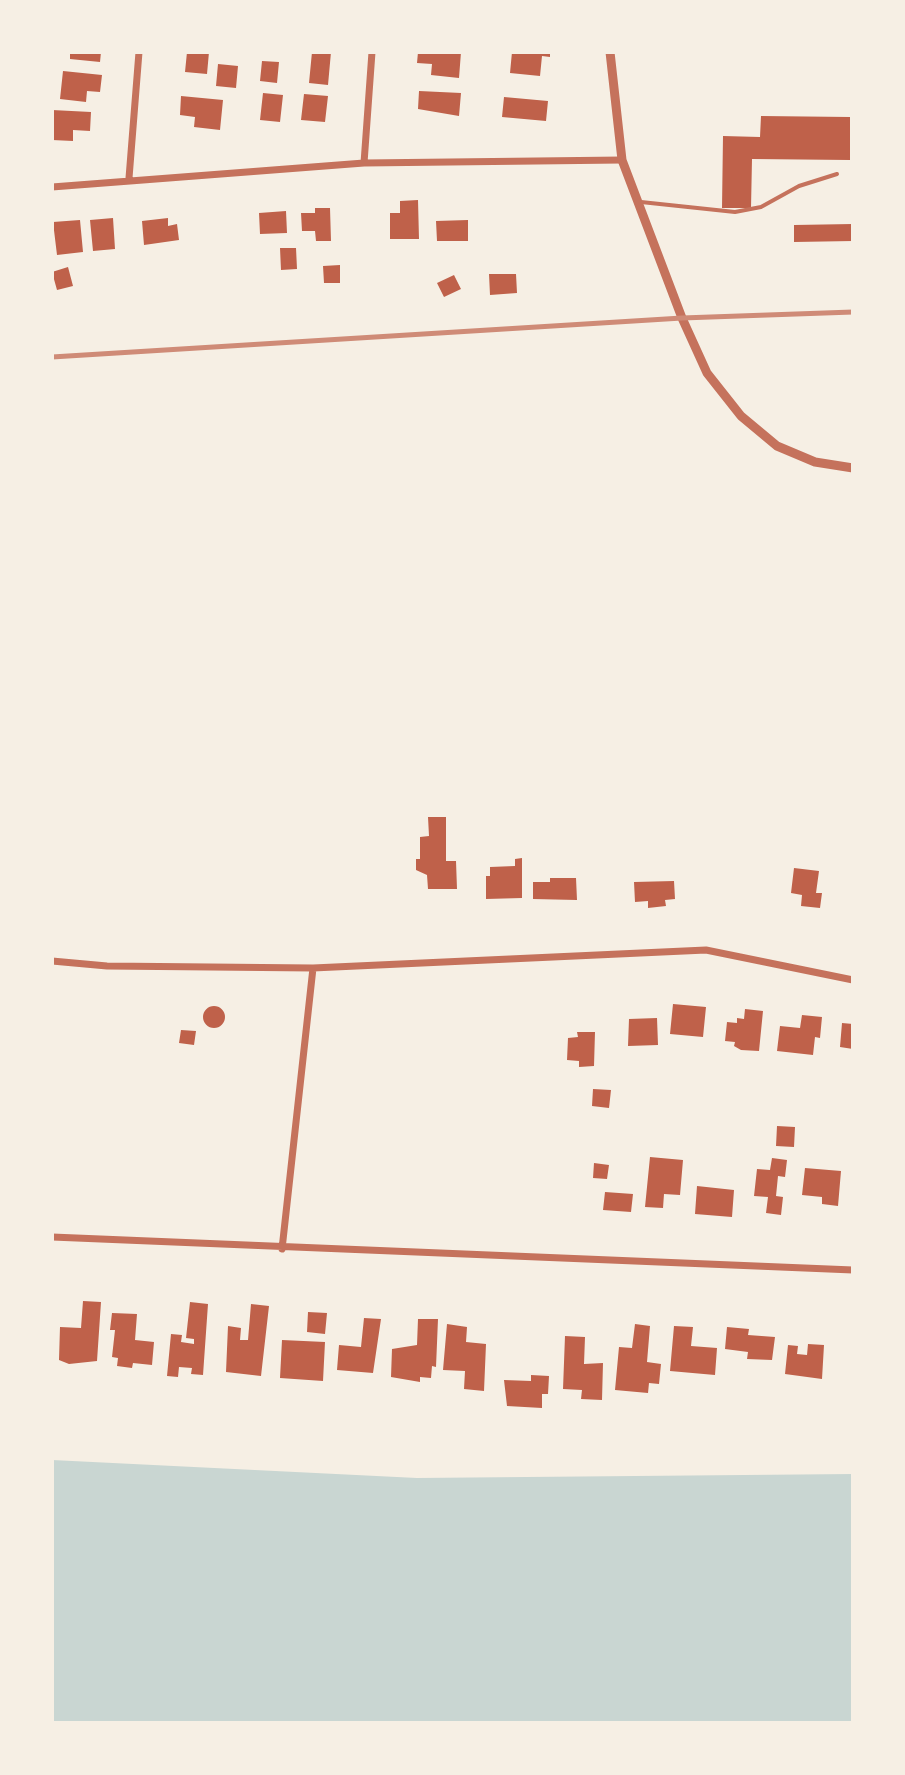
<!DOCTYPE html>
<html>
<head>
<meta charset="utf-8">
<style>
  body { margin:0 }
  #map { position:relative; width:905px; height:1775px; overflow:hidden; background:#f6efe4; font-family:Signika,sans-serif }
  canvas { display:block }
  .frame { position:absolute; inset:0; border:54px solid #f6efe4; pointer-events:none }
</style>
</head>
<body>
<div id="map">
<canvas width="905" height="1775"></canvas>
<div class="frame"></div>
</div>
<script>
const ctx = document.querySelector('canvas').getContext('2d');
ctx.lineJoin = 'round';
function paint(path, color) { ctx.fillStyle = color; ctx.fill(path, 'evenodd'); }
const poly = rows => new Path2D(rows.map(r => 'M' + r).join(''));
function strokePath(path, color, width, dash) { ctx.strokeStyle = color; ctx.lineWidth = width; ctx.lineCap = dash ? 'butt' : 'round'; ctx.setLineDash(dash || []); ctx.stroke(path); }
paint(poly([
  [52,1460,417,1478,853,1474,853,1723,52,1723]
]), '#c9d6d2');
paint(poly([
  [70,52,101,52,100,62,70,59],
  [187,52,209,52,207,74,185,72],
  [312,52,331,52,328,85,309,83],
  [418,52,461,52,459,78,431,75,432,64,417,63],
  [512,52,532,53,550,52,550,57,542,56,540,76,510,73],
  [262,61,279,62,277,83,260,81],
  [218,64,238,66,236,88,216,86],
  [63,71,102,75,100,92,87,91,86,102,60,99],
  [419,91,461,93,459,116,418,109],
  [263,93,283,95,280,122,260,120],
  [304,94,328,96,325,122,301,120],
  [181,96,223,100,220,130,194,127,195,117,180,115],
  [504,97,548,101,546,121,502,117],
  [52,110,91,112,90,131,73,130,73,141,52,140],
  [761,116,850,117,850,160,752,159,751,208,722,208,723,136,760,137],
  [418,200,419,239,390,239,390,213,400,213,400,201],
  [315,208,330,208,331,241,316,241,315,231,302,231,301,213,315,213],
  [286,211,287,233,260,234,259,213],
  [113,218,115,249,93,251,90,220],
  [168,218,168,226,177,224,179,240,144,245,142,221],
  [80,220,83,252,57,255,53,222],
  [468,220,468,241,437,241,436,221],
  [853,224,853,241,794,242,794,225],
  [280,248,296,248,297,269,281,270],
  [340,265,340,283,324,283,323,266],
  [68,267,73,286,57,290,52,272],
  [489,274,516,274,517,293,490,295],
  [454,275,461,289,444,297,437,283],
  [428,817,446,817,446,861,456,861,457,889,428,889,427,875,416,870,416,859,420,859,420,837,429,836],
  [522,858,522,898,486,899,486,876,490,876,490,867,515,866,515,859],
  [794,868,819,871,816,893,822,893,820,908,801,906,802,895,791,893],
  [550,878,576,878,577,900,533,899,533,882,550,882],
  [674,881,675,899,665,900,666,906,648,908,648,901,635,902,634,882],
  [673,1004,706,1007,703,1037,670,1034],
  '203 1017a11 11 0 1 1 22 0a11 11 0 1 1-22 0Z',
  [745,1009,763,1011,759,1051,741,1050,734,1046,735,1042,725,1041,727,1022,737,1023,737,1018,744,1019],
  [802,1015,822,1017,820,1038,815,1037,813,1055,777,1051,780,1026,800,1028],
  [657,1018,658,1045,628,1046,629,1019],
  [842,1023,853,1024,853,1049,840,1047],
  [181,1030,196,1031,194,1045,179,1043],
  [577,1032,595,1032,594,1066,579,1067,579,1061,567,1060,568,1038,578,1037],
  [593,1089,611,1090,609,1108,592,1106],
  [777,1126,795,1127,794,1147,776,1146],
  [650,1157,683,1160,680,1195,664,1194,663,1208,645,1207],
  [772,1158,787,1160,785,1177,778,1176,776,1196,783,1197,781,1215,766,1213,768,1197,754,1196,757,1169,770,1170],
  [594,1163,609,1165,607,1179,593,1178],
  [805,1168,841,1171,838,1206,822,1204,822,1197,802,1195],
  [697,1186,734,1190,732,1217,695,1214],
  [605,1192,633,1194,631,1212,603,1210],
  [83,1301,101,1302,97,1361,69,1364,59,1360,60,1327,81,1328],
  [190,1302,208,1304,203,1375,191,1374,192,1368,179,1367,178,1377,167,1376,171,1334,182,1335,181,1342,194,1344,194,1339,186,1338],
  [251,1304,269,1306,261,1376,226,1372,228,1326,241,1328,240,1340,248,1340],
  [308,1312,327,1313,325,1334,307,1332],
  [112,1313,137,1314,135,1340,154,1342,152,1365,133,1363,132,1368,117,1366,118,1358,112,1357,115,1330,110,1330],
  [364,1318,381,1319,373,1373,337,1370,339,1345,361,1347],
  [418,1319,438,1319,436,1367,432,1366,431,1378,420,1377,420,1382,391,1377,392,1349,417,1345],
  [447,1324,467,1327,466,1342,486,1344,484,1391,464,1389,465,1371,443,1370],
  [635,1324,650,1326,647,1362,661,1364,659,1384,649,1383,648,1393,615,1390,619,1347,632,1348],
  [674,1326,693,1327,691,1346,717,1348,715,1375,670,1371],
  [727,1327,749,1329,748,1335,775,1337,772,1360,747,1359,748,1352,725,1349],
  [565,1336,585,1337,584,1364,603,1363,602,1400,581,1399,582,1390,563,1389],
  [282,1340,325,1342,323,1381,280,1378],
  [808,1344,824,1345,822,1379,785,1374,788,1345,798,1346,797,1354,807,1355],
  [531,1375,549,1376,548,1394,542,1394,542,1408,507,1406,504,1380,531,1381]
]), '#bf614a');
strokePath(poly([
  [641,202,735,212,761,207,799,186,837,174]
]), '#c5725c', 4);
strokePath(poly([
  [364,163,372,52],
  [129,178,139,52],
  [52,187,364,163,622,160],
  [52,961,107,966,313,968,706,950,853,980],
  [52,1237,853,1270],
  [282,1249,313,968]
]), '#c5725c', 7);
strokePath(poly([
  [610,52,622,160,682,318,707,373,741,416,777,446,815,462,853,468]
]), '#c5725c', 9);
strokePath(poly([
  [52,357,682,318,853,312]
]), '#cf8b77', 5);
</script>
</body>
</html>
